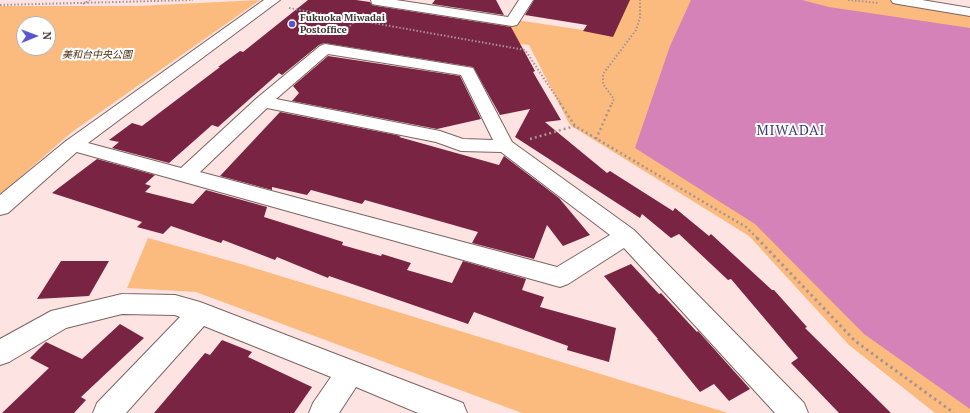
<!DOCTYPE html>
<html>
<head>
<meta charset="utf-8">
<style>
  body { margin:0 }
  #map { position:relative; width:970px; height:413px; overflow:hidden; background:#fde3e1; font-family:"PT Serif",serif }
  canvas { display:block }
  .north { position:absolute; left:16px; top:16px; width:40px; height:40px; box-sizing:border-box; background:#fff; border:1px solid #b2aeae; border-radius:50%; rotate:89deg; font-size:11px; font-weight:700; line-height:16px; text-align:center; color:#3f3534 }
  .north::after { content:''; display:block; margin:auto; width:14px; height:18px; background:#5854cc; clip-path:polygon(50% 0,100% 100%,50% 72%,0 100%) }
</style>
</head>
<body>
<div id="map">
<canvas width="970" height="413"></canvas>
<div class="north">N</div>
</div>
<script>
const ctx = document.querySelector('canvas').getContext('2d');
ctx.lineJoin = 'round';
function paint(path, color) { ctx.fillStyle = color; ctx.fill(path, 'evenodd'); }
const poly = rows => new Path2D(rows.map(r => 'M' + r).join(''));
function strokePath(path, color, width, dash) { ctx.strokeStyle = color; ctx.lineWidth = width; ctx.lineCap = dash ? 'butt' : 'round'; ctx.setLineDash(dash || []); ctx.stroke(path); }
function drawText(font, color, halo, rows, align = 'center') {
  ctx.font = font + ' "PT Serif","Noto Sans JP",serif'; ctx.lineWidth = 4; ctx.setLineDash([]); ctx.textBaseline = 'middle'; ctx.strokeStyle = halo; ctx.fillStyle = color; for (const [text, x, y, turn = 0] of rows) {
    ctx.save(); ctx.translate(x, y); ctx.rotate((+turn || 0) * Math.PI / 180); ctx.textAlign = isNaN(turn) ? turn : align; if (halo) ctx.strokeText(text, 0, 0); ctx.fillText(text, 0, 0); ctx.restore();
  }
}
paint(poly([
  [260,0,72,132,2,193,0,193,0,6,138,6],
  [24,24,48,24,48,48,24,48],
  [628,0,916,0,970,10,970,413,935,413,849,345,749,236,570,125,529,45,477,39,490,16,609,34],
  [148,238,241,264,728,413,522,413,196,292,127,288]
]), '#fbbb7f');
paint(poly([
  [691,0,802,0,829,7,970,28,970,409,864,334,755,224,635,148,670,46]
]), '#d482b7');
paint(poly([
  [308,0,356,0,370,2,372,5,377,6,511,27,535,71,533,72,561,120,545,122,607,173,610,171,673,211,675,208,709,236,711,234,772,290,774,290,807,327,805,328,891,413,839,413,791,363,798,358,731,279,728,280,679,234,671,238,642,214,640,218,515,137,530,109,500,115,473,67,324,43,319,45,282,75,279,73,218,127,212,125,169,163,112,148,119,142,109,140,132,123,142,126,220,67,218,67,240,51,243,52],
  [435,0,496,0,504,15,432,4],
  [534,0,630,0,613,37,583,31,587,25,525,15],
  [328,56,460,76,481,119,437,129,292,101,299,93,293,86],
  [280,112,401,136,399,137,499,165,504,156,559,198,590,235,563,246,547,225,534,259,472,243,478,232,365,200,362,204,311,190,307,195,272,187,272,190,220,176],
  [97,159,155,175,145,184,151,186,145,192,193,204,206,190,267,207,264,217,343,242,342,245,381,256,382,254,411,263,407,270,452,283,463,261,526,279,522,290,544,297,540,307,616,328,609,362,567,350,568,346,474,312,468,324,329,276,328,278,277,257,275,260,223,240,221,243,171,226,163,234,137,227,142,222,52,193],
  [61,261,109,261,89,296,37,299],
  [631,264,659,294,661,293,697,332,698,331,750,389,729,401,714,384,700,392,657,339,658,339,604,276],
  [120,324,144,338,81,397,86,400,74,413,2,413,49,368,30,358,46,342,82,359],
  [222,340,252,352,248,357,312,387,294,413,154,413,205,353,210,355]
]), '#7a2443');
const street = poly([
  [371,0,396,0,508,17,519,0,533,0,517,25,512,26,377,5,372,4,371,0],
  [891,0,922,0,970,8,970,16,898,4,893,3,891,0],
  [325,44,473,68,512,142,634,230,804,403,808,413,775,413,624,248,568,284,560,287,66,149,64,145,66,141,73,139,181,168,257,98,320,46,325,44],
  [328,54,461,75,493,140,463,139,440,131,276,99,328,54],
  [267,108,436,142,461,151,501,152,610,235,557,267,200,172,267,108],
  [122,294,175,295,200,302,463,403,467,413,418,413,356,387,339,413,309,413,313,403,331,377,204,326,126,413,93,413,97,403,180,317,175,315,122,314,66,328,9,362,0,365,0,339,51,311,122,294]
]);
const secondary = poly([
  [264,0,280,0,80,149,8,213,0,215,0,195,66,141,264,0]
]);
strokePath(street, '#7b6563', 2);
strokePath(secondary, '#7b6563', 2);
strokePath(poly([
  [848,0,879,3],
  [83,4,90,0],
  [0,5,193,0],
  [289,8,525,50,561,104],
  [342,33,365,12],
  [612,104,614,99,603,84,603,74,636,30,640,18,640,0]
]), '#a79492', 2, [1.5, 2]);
strokePath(poly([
  [560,103,575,126,746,227,758,239],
  [530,139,575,126],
  [596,139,612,103]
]), '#a79492', 2.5, [2, 3]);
strokePath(poly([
  [757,238,855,341,954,413]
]), '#a79492', 3, [2.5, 3.5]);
paint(street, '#fff');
paint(secondary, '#fff');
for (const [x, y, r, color] of [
  [292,24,4,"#5854cc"]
]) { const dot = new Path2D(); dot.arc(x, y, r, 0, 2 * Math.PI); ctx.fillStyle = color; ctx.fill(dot); strokePath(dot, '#fff', 1.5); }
drawText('bold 10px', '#3f3534', '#fff', [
  ["Fukuoka Miwadai",300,18],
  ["Postoffice",300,30]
], 'left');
drawText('italic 10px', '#4c2f11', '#fff', [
  ["美和台中央公園",97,55]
]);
ctx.letterSpacing = '1px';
drawText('14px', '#383975', '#fff', [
  ["MIWADAI",791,131]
]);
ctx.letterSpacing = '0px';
</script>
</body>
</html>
